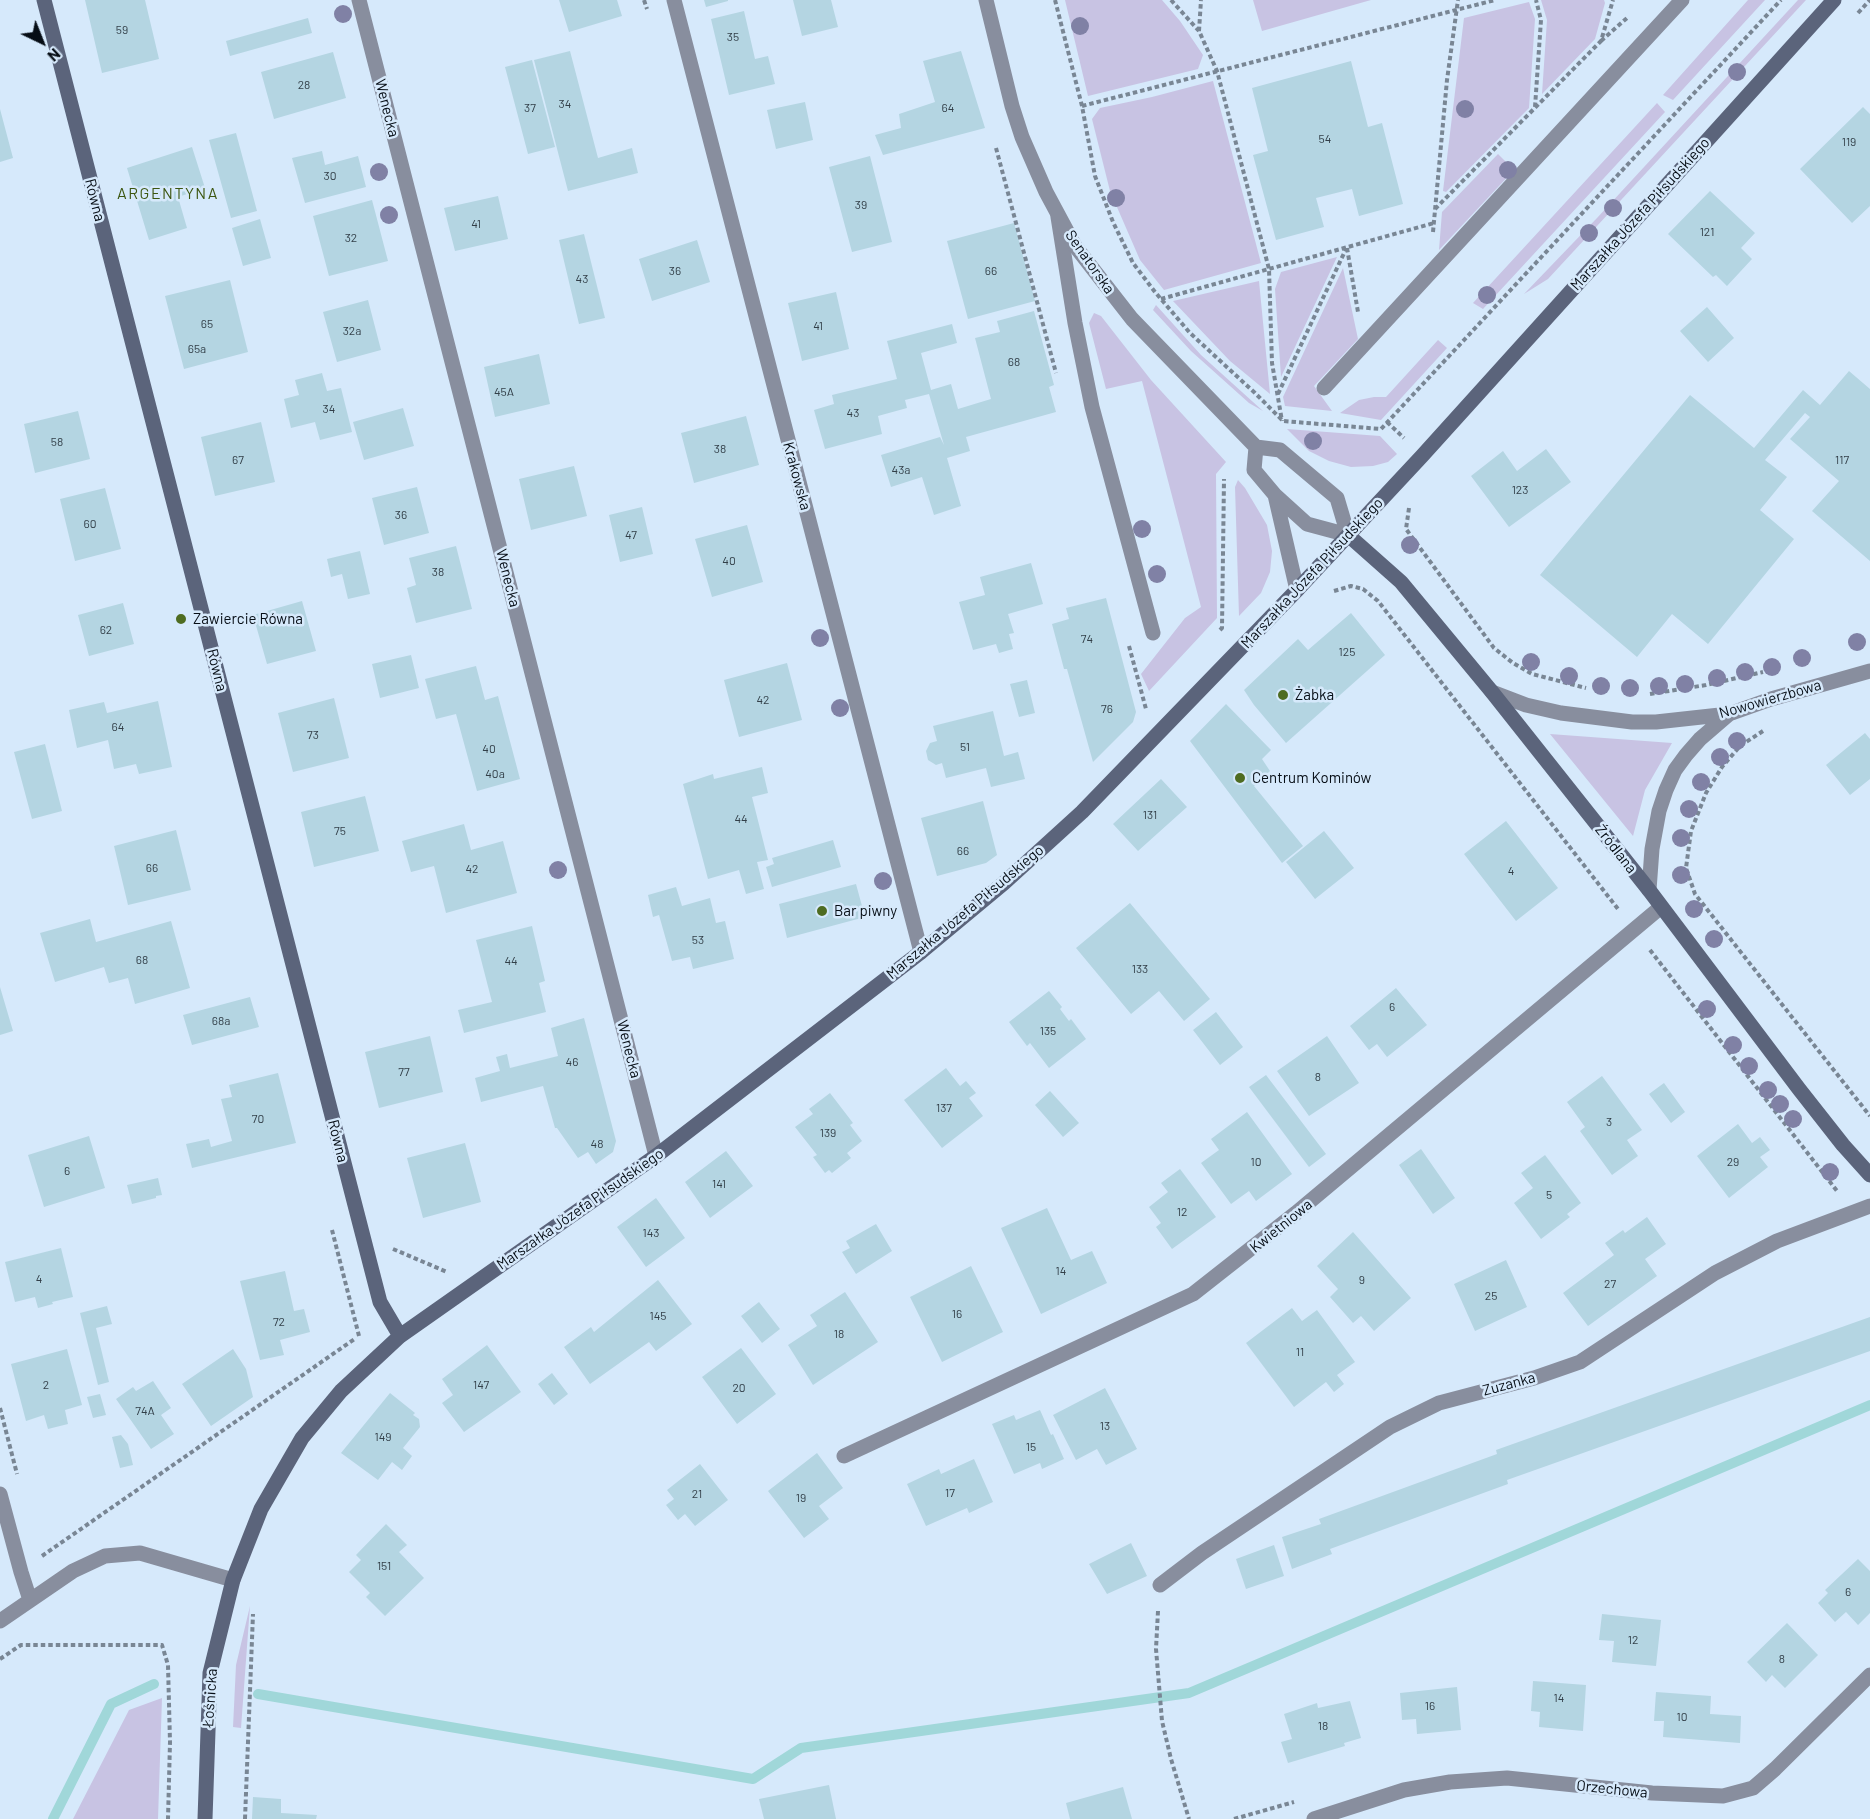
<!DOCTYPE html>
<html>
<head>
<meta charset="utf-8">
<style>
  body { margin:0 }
  #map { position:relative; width:1870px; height:1819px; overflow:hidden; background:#d6e9fb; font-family:Barlow,sans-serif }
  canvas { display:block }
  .north { position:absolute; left:12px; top:12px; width:60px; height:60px; -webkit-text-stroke:4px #d6e9fb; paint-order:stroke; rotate:137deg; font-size:16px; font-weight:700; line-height:24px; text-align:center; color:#060d15 }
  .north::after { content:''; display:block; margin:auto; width:21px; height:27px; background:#060d15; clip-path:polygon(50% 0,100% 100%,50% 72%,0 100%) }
</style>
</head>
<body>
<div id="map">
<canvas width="1870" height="1819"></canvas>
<div class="north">N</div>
</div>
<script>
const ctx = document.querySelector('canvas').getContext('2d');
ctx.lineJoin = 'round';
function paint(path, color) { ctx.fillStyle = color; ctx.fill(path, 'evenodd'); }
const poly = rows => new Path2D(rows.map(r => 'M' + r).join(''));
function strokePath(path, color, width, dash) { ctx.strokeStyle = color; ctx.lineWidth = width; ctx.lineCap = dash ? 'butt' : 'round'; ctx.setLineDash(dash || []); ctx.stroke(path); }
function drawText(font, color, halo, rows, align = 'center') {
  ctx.font = font + ' Barlow,sans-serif'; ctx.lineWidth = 5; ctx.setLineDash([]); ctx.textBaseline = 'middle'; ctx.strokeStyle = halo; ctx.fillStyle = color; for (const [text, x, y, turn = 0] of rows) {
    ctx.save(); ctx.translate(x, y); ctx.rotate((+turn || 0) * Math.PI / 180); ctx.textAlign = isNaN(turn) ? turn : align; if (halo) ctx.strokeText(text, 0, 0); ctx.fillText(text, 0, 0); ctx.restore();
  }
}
paint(poly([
  [1065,0,1162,0,1180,21,1203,55,1198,69,1088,96],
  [1253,0,1371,0,1262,31],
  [1541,0,1604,0,1605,3,1595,39,1542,94,1547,20],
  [1748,0,1765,0,1673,100,1663,95],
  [1798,0,1806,0,1548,279,1524,294,1597,218],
  [1529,2,1535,19,1529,108,1446,192,1443,191,1464,18],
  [1213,81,1261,263,1164,290,1140,260,1110,191,1092,119,1100,108,1152,97],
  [1657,103,1665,112,1483,309,1473,303],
  [1498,154,1514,170,1439,250,1442,212],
  [1337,257,1281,377,1275,289,1281,272],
  [1343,268,1358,339,1314,386,1332,411,1285,406,1283,397],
  [1259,281,1270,394,1230,361,1173,301],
  [1156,305,1201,355,1263,411,1249,403,1191,351,1153,310],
  [1094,313,1101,316,1151,380,1226,462,1216,474,1217,618,1149,691,1141,674,1185,618,1201,607,1142,381,1106,389,1089,323],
  [1438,340,1447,348,1381,420,1340,413,1359,400,1374,397,1386,397],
  [1287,429,1380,436,1397,454,1388,462,1373,466,1351,467,1329,461,1309,451],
  [1238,480,1245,488,1267,525,1272,551,1270,572,1261,593,1239,616,1235,487],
  [1550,734,1672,743,1645,790,1633,836],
  [250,1606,241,1728,233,1727,236,1665],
  [162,1698,158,1819,73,1819,129,1710]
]), '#c8c3e3');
strokePath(poly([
  [258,1694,753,1779,801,1748,1189,1693,1870,1405],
  [53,1819,111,1704,154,1684]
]), '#a0d7d9', 10);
paint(poly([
  [85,0,145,0,159,59,102,73],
  [559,0,617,0,622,16,569,32],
  [704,0,728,0,728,1,706,7],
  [793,0,831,0,838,27,802,36],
  [744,11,755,59,768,56,775,84,729,95,711,19],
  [308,18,312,33,230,56,226,41],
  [570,51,598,158,632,148,638,173,568,191,534,60],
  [961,51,985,128,883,155,875,135,901,128,899,114,935,102,923,61],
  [333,52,346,98,274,119,261,72],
  [532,60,555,147,528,154,505,67],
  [1351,61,1368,127,1382,123,1403,204,1359,216,1352,189,1316,198,1324,227,1276,240,1253,155,1268,151,1252,88],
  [805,102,813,140,776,149,767,110],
  [1863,107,1870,114,1870,206,1852,223,1800,169],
  [0,109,13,158,0,162],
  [236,133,257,211,231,218,209,140],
  [192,147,205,188,178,197,187,228,149,240,127,168],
  [322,151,325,165,358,156,366,187,305,203,292,158],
  [870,156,892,242,852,252,829,167],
  [1710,191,1755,233,1741,248,1752,259,1727,286,1716,275,1713,277,1668,234],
  [498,196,508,239,455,251,444,208],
  [372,200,388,261,329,276,313,216],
  [260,219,271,258,243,266,232,228],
  [1014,223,1035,301,968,319,947,241],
  [584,234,605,318,579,324,559,240],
  [697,240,710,282,652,301,639,259],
  [230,280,248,352,184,369,165,296],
  [836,292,849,349,802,361,788,303],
  [368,300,381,350,337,362,323,312],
  [1707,307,1734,338,1708,362,1680,331],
  [1034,311,1054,385,1049,387,1056,412,966,437,970,451,947,458,961,506,934,515,922,477,891,487,881,455,940,437,944,445,929,394,905,400,907,408,878,416,882,434,825,449,814,410,834,404,832,395,897,379,887,341,952,324,957,343,921,353,931,390,951,384,958,409,991,399,975,338,1000,332,997,321],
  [539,354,550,404,495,417,484,367],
  [1849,371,1870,389,1870,561,1812,511,1839,481,1790,439,1810,417,1805,413,1765,460,1787,477,1760,510,1794,539,1708,644,1672,614,1637,657,1540,575,1690,395,1754,448,1803,390,1820,405],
  [322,373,327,391,341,388,352,432,320,440,315,422,291,428,284,399,299,395,295,380],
  [403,408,414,446,364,460,353,422],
  [78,411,90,459,35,473,24,424],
  [746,416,759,465,694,483,681,433],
  [261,422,275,482,215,496,201,437],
  [1546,449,1571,482,1509,527,1471,476,1503,451,1517,471],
  [574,466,587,516,531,530,519,479],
  [417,487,429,533,384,545,372,498],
  [105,488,121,549,75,561,60,499],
  [642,507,653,554,620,562,609,515],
  [747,525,763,582,712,597,695,539],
  [456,546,472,609,416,623,407,588,416,585,409,558],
  [360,551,370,594,348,599,342,574,331,577,327,559],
  [1031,563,1043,604,1008,614,1014,633,1009,634,1013,649,999,653,996,644,973,650,959,602,985,595,980,577],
  [1106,598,1136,712,1133,722,1093,762,1067,669,1064,669,1052,624,1069,619,1066,608],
  [302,601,316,651,267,664,253,615],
  [123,603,134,644,89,656,78,615],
  [1351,613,1385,655,1286,743,1254,705,1244,690,1298,639,1308,650],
  [411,655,419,688,380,698,372,664],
  [787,663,802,720,739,737,724,680],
  [476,666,485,700,498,696,520,779,477,791,456,714,436,719,425,679],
  [1027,680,1035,713,1019,717,1010,684],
  [334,698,349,758,293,772,278,713],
  [158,701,172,767,139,774,136,764,114,769,108,740,77,748,69,710,104,702,107,713],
  [1226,704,1271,750,1262,759,1270,771,1254,786,1303,846,1282,863,1190,741],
  [993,711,1004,756,1018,752,1025,779,991,787,986,768,946,778,942,763,936,765,928,760,926,751,930,743,937,741,933,726],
  [1865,733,1870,739,1870,779,1850,795,1826,765],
  [45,744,62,811,32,819,14,752],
  [762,767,768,793,752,797,768,860,757,862,764,889,746,894,739,870,708,879,683,784,713,774,714,779],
  [1161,779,1187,807,1138,851,1113,824],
  [365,796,379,851,314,867,301,812],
  [983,801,997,855,986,863,937,876,921,818],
  [1506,821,1558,888,1516,921,1464,854],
  [464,824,471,850,503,841,517,893,446,913,434,866,411,872,402,841],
  [176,830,191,890,128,905,114,846],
  [1324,831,1354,868,1315,899,1286,862],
  [833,840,841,867,772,887,766,867,774,864,772,858],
  [856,884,865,917,787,938,779,904],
  [676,887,682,906,710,898,716,923,725,921,734,959,693,969,690,957,672,961,659,915,653,917,648,895],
  [1130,903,1210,999,1184,1021,1159,991,1131,1014,1076,948],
  [90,919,96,942,171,921,190,988,135,1004,128,978,109,983,104,967,55,982,40,933],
  [532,926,545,981,539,983,546,1012,464,1033,458,1010,492,1002,476,940],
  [0,987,13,1031,0,1035],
  [1396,988,1427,1025,1387,1057,1377,1044,1369,1050,1350,1026],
  [1049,991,1062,1007,1060,1009,1069,1021,1071,1019,1086,1039,1049,1068,1030,1043,1027,1046,1009,1022],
  [250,997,259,1027,192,1045,183,1015],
  [1216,1012,1243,1047,1220,1065,1193,1030],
  [584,1018,616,1141,613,1152,596,1164,588,1152,578,1158,557,1128,555,1128,543,1086,481,1102,475,1078,500,1071,496,1057,507,1054,510,1068,558,1056,551,1028],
  [430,1036,443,1092,379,1108,365,1052],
  [1327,1036,1359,1083,1309,1116,1277,1071],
  [946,1068,960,1086,966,1081,976,1093,969,1098,983,1116,942,1148,904,1100],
  [278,1073,296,1143,192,1168,186,1144,209,1139,211,1147,232,1141,221,1099,232,1097,229,1085],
  [1266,1075,1326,1154,1309,1167,1249,1087],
  [1602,1076,1642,1130,1627,1140,1638,1156,1612,1175,1580,1131,1585,1127,1567,1102],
  [1664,1083,1685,1112,1671,1123,1649,1094],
  [1050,1091,1079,1123,1063,1137,1035,1105],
  [830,1093,853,1123,850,1125,862,1141,847,1153,851,1158,832,1173,829,1170,825,1173,813,1157,817,1155,795,1127,813,1114,809,1109],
  [1247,1112,1292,1174,1256,1201,1249,1191,1231,1204,1201,1163,1219,1150,1211,1139],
  [1738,1124,1752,1143,1760,1137,1770,1150,1760,1157,1768,1167,1729,1198,1697,1156],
  [89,1136,105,1188,44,1207,28,1155],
  [465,1143,481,1202,423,1218,407,1158],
  [1421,1149,1455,1198,1433,1214,1399,1165],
  [726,1151,753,1186,710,1218,685,1182],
  [1545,1155,1581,1203,1567,1214,1570,1217,1541,1239,1514,1203,1533,1188,1521,1173],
  [1180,1169,1216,1217,1172,1249,1156,1227,1161,1223,1149,1207,1168,1192,1161,1183],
  [158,1178,162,1195,156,1196,156,1198,132,1204,127,1185],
  [656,1198,685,1238,646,1267,617,1227],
  [1047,1208,1071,1260,1092,1251,1107,1283,1041,1314,1001,1228],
  [1647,1217,1666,1244,1645,1259,1657,1276,1588,1326,1563,1293,1614,1255,1605,1243,1623,1230,1625,1233],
  [876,1224,892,1251,856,1274,842,1252,850,1248,846,1241],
  [1353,1232,1411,1298,1374,1331,1361,1316,1353,1323,1330,1297,1338,1289,1317,1266],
  [61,1248,73,1297,52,1302,53,1304,38,1308,35,1297,15,1302,5,1262],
  [1506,1260,1527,1307,1475,1331,1454,1284],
  [971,1266,1003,1332,942,1362,910,1297],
  [285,1271,294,1311,304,1309,310,1332,280,1340,284,1355,260,1360,240,1281],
  [658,1280,692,1324,656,1351,649,1342,590,1384,564,1347,591,1327,594,1332],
  [845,1292,878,1342,813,1385,788,1345,817,1326,810,1315],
  [759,1302,780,1329,762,1343,741,1316],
  [107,1306,112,1324,96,1328,109,1382,98,1385,80,1313],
  [1292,1308,1302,1321,1317,1310,1355,1362,1337,1375,1344,1384,1334,1392,1326,1382,1294,1407,1246,1343],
  [1870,1317,1870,1351,1507,1480,1508,1484,1330,1549,1332,1554,1292,1569,1282,1537,1321,1524,1319,1519,1497,1454,1496,1450],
  [487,1345,521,1392,464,1432,442,1403,453,1395,442,1379],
  [741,1348,776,1394,737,1424,702,1377],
  [67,1349,82,1405,65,1410,68,1424,48,1429,44,1415,26,1421,11,1364],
  [233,1349,246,1369,253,1397,211,1426,182,1384],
  [552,1373,568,1394,554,1405,538,1384],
  [153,1381,171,1408,161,1415,174,1434,151,1449,116,1399,133,1387,136,1391],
  [1105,1388,1137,1449,1106,1465,1097,1449,1076,1460,1053,1415],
  [390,1393,415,1413,413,1415,419,1419,420,1427,403,1448,412,1456,402,1470,392,1462,378,1480,341,1453],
  [100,1394,106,1415,93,1418,87,1397],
  [1040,1410,1051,1435,1053,1434,1064,1459,1042,1469,1040,1463,1014,1474,992,1424,1014,1415,1016,1420],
  [121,1435,128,1444,133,1465,120,1468,112,1437],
  [817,1453,843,1488,819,1506,829,1519,804,1538,768,1491],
  [974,1459,993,1502,969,1513,967,1508,926,1526,907,1484,939,1469,941,1474],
  [700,1464,728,1500,695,1526,685,1514,678,1520,666,1505,674,1499,667,1490],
  [386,1524,407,1545,399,1552,424,1578,385,1616,366,1597,370,1593,349,1572,361,1560,356,1555],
  [1131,1543,1147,1576,1107,1594,1089,1564],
  [1274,1545,1284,1576,1246,1589,1236,1559],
  [1858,1559,1870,1571,1870,1613,1858,1625,1846,1612,1835,1622,1818,1603,1828,1593,1825,1590],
  [1602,1614,1661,1620,1656,1666,1612,1662,1614,1641,1599,1640],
  [1787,1623,1818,1655,1785,1688,1772,1675,1766,1682,1747,1662],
  [1533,1681,1586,1685,1583,1731,1539,1727,1540,1712,1531,1711],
  [1457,1687,1461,1730,1417,1734,1416,1719,1402,1720,1400,1693],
  [1656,1692,1711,1696,1710,1714,1741,1716,1740,1743,1663,1737,1664,1721,1654,1721],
  [1350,1701,1361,1738,1344,1743,1345,1746,1288,1763,1281,1742,1292,1739,1284,1714,1317,1703,1318,1708],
  [829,1785,836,1819,764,1819,759,1799],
  [1123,1787,1132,1819,1070,1819,1066,1803],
  [253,1797,281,1799,281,1813,317,1815,316,1819,252,1819]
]), '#b4d5e2');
strokePath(poly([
  [644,0,647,9],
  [1055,0,1082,106,1095,176,1113,222,1133,263,1155,292,1190,333,1255,393,1283,421,1381,429,1781,0],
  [1171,0,1199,31,1217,71,1269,269,1272,363,1282,421],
  [1858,13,1870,0],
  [1199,31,1201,0],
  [1601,41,1627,18],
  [1082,106,1495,0],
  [1535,107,1541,20,1536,0],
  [996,148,1056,373],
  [1435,209,1601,41,1613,0],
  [1433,232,1447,80,1458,0],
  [1347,248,1358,312],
  [1161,299,1434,223],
  [1278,394,1346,249],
  [1387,422,1404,438],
  [1409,508,1406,529,1494,648,1513,663,1532,674,1586,688],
  [1334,591,1351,586,1363,589,1378,601,1618,909],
  [1220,630,1222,628,1224,479],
  [1129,646,1146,709],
  [1650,694,1706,685,1763,672],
  [1763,731,1740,746,1722,767,1706,793,1691,831,1686,868,1695,894,1870,1116],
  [1650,950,1837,1191],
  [332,1230,359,1336],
  [393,1249,447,1272],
  [0,1408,17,1474],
  [42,1556,356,1338],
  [1158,1611,1156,1649,1162,1721,1171,1759,1189,1819],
  [0,1659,21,1645,162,1645,168,1665,170,1742,168,1819],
  [245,1819,253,1614],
  [1234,1819,1294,1802]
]), '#798694', 4, [4.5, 3]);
strokePath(poly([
  [1058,217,1075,323,1092,407,1153,633],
  [1324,388,1682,0]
]), '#888e9e', 15);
strokePath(poly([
  [359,0,656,1156],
  [674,0,921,952],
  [986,0,1012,106,1022,137,1046,192,1075,246,1132,319,1256,447,1280,450,1337,498,1348,535],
  [1256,447,1254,470,1275,495,1307,524,1348,535],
  [1275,495,1297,590],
  [1492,692,1526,705,1561,713,1632,722,1656,722,1729,714,1771,699,1870,671],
  [1649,890,1652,849,1659,811,1666,790,1675,770,1686,755,1700,739,1729,714],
  [844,1456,1193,1294,1296,1213,1661,907],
  [0,1494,21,1572,30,1600],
  [1160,1585,1202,1553,1390,1427,1439,1403,1534,1378,1580,1362,1715,1273,1777,1241,1870,1206],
  [0,1621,73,1571,105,1556,140,1553,233,1580],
  [1314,1819,1404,1790,1450,1782,1507,1778,1652,1793,1723,1796,1753,1788,1775,1769,1870,1675]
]), '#888e9e', 15);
strokePath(poly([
  [44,0,380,1302,400,1336],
  [1348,535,1401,582,1492,692,1649,890,1799,1089,1843,1145,1870,1175],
  [205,1819,210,1673,233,1580,261,1509,302,1438,341,1391,400,1336,656,1156,921,952,1004,883,1082,812,1297,590,1422,456,1834,0]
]), '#5b647b', 15);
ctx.fillStyle = '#8081a5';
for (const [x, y] of [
  [343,14],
  [1080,26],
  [1737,72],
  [1465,109],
  [1508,170],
  [379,172],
  [1116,198],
  [1613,208],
  [389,215],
  [1589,233],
  [1487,295],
  [1313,441],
  [1142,529],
  [1410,545],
  [1157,574],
  [820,638],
  [1857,642],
  [1802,658],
  [1531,662],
  [1772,667],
  [1745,672],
  [1569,676],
  [1717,678],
  [1685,684],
  [1601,686],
  [1659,686],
  [1630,688],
  [840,708],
  [1737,741],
  [1720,757],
  [1701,782],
  [1689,809],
  [1681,838],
  [558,870],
  [1681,875],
  [883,881],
  [1694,909],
  [1714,939],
  [1707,1009],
  [1733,1045],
  [1749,1066],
  [1768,1090],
  [1780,1104],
  [1793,1119],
  [1830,1172]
]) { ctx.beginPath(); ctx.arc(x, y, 9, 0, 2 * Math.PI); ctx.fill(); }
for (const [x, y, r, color] of [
  [181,619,6,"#4e6c21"],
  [1283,695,6,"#4e6c21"],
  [1240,778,6,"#4e6c21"],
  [822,911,6,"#4e6c21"]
]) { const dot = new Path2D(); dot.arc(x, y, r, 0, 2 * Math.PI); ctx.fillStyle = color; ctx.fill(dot); strokePath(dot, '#d6e9fb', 2); }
drawText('12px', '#323f48', null, [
  ["59",122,30],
  ["35",733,37],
  ["28",304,85],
  ["34",565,104],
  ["37",530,108],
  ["64",948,108],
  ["54",1325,139],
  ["119",1849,142],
  ["30",330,176],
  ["39",861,205],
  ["41",476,224],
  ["121",1707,232],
  ["32",351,238],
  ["36",675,271],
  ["66",991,271],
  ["43",582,279],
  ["65",207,324],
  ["41",818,326],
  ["32a",352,331],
  ["65a",197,349],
  ["68",1014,362],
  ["45A",504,392],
  ["34",329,409],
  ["43",853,413],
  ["58",57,442],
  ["38",720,449],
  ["67",238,460],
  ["117",1842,460],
  ["43a",901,470],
  ["123",1520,490],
  ["36",401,515],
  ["60",90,524],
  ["47",631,535],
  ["40",729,561],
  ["38",438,572],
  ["62",106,630],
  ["74",1087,639],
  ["125",1347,652],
  ["42",763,700],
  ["76",1107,709],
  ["64",118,727],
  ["73",313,735],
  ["51",965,747],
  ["40",489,749],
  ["40a",495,774],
  ["131",1150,815],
  ["44",741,819],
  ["75",340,831],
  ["66",963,851],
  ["66",152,868],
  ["42",472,869],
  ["4",1511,871],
  ["53",698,940],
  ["68",142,960],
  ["44",511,961],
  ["133",1140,969],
  ["6",1392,1007],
  ["68a",221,1021],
  ["135",1048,1031],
  ["46",572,1062],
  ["77",404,1072],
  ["8",1318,1077],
  ["137",944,1108],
  ["70",258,1119],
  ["3",1609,1122],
  ["139",828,1133],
  ["48",597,1144],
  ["10",1256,1162],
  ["29",1733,1162],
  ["6",67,1171],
  ["141",719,1184],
  ["5",1549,1195],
  ["12",1182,1212],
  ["143",651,1233],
  ["14",1061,1271],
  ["4",39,1279],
  ["9",1362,1280],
  ["27",1610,1284],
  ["25",1491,1296],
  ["16",957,1314],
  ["145",658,1316],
  ["72",279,1322],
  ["18",839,1334],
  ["11",1300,1352],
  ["2",46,1385],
  ["147",481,1385],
  ["20",739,1388],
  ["74A",145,1411],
  ["13",1105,1426],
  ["149",383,1437],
  ["15",1031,1447],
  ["17",950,1493],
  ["21",697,1494],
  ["19",801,1498],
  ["151",384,1566],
  ["6",1848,1592],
  ["12",1633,1640],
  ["8",1782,1659],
  ["14",1559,1698],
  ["16",1430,1706],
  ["10",1682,1717],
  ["18",1323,1726]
]);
drawText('15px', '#060d15', '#d6e9fb', [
  ["Wenecka",387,108,76],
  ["Równa",95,200,76],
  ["Marszałka Józefa Piłsudskiego",1640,214,-48],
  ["Senatorska",1090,262,55],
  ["Krakowska",797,476,75],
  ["Marszałka Józefa Piłsudskiego",1312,573,-47],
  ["Wenecka",508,578,76],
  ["Równa",217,670,76],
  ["Nowowierzbowa",1770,699,-16],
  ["Źródlana",1616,849,52],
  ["Marszałka Józefa Piłsudskiego",965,912,-40],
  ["Wenecka",629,1049,76],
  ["Równa",338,1141,76],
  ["Marszałka Józefa Piłsudskiego",580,1209,-35],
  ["Kwietniowa",1281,1226,-39],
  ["Zuzanka",1509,1384,-15],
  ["Łośnicka",210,1698,-86],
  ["Orzechowa",1612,1789,6]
]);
drawText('15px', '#060d15', '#d6e9fb', [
  ["Zawiercie Równa",193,619],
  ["Żabka",1295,695],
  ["Centrum Kominów",1252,778],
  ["Bar piwny",834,911]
], 'left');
ctx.letterSpacing = '1.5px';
drawText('16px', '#3c5610', '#d6e9fb', [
  ["ARGENTYNA",168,194]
]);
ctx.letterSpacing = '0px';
</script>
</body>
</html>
